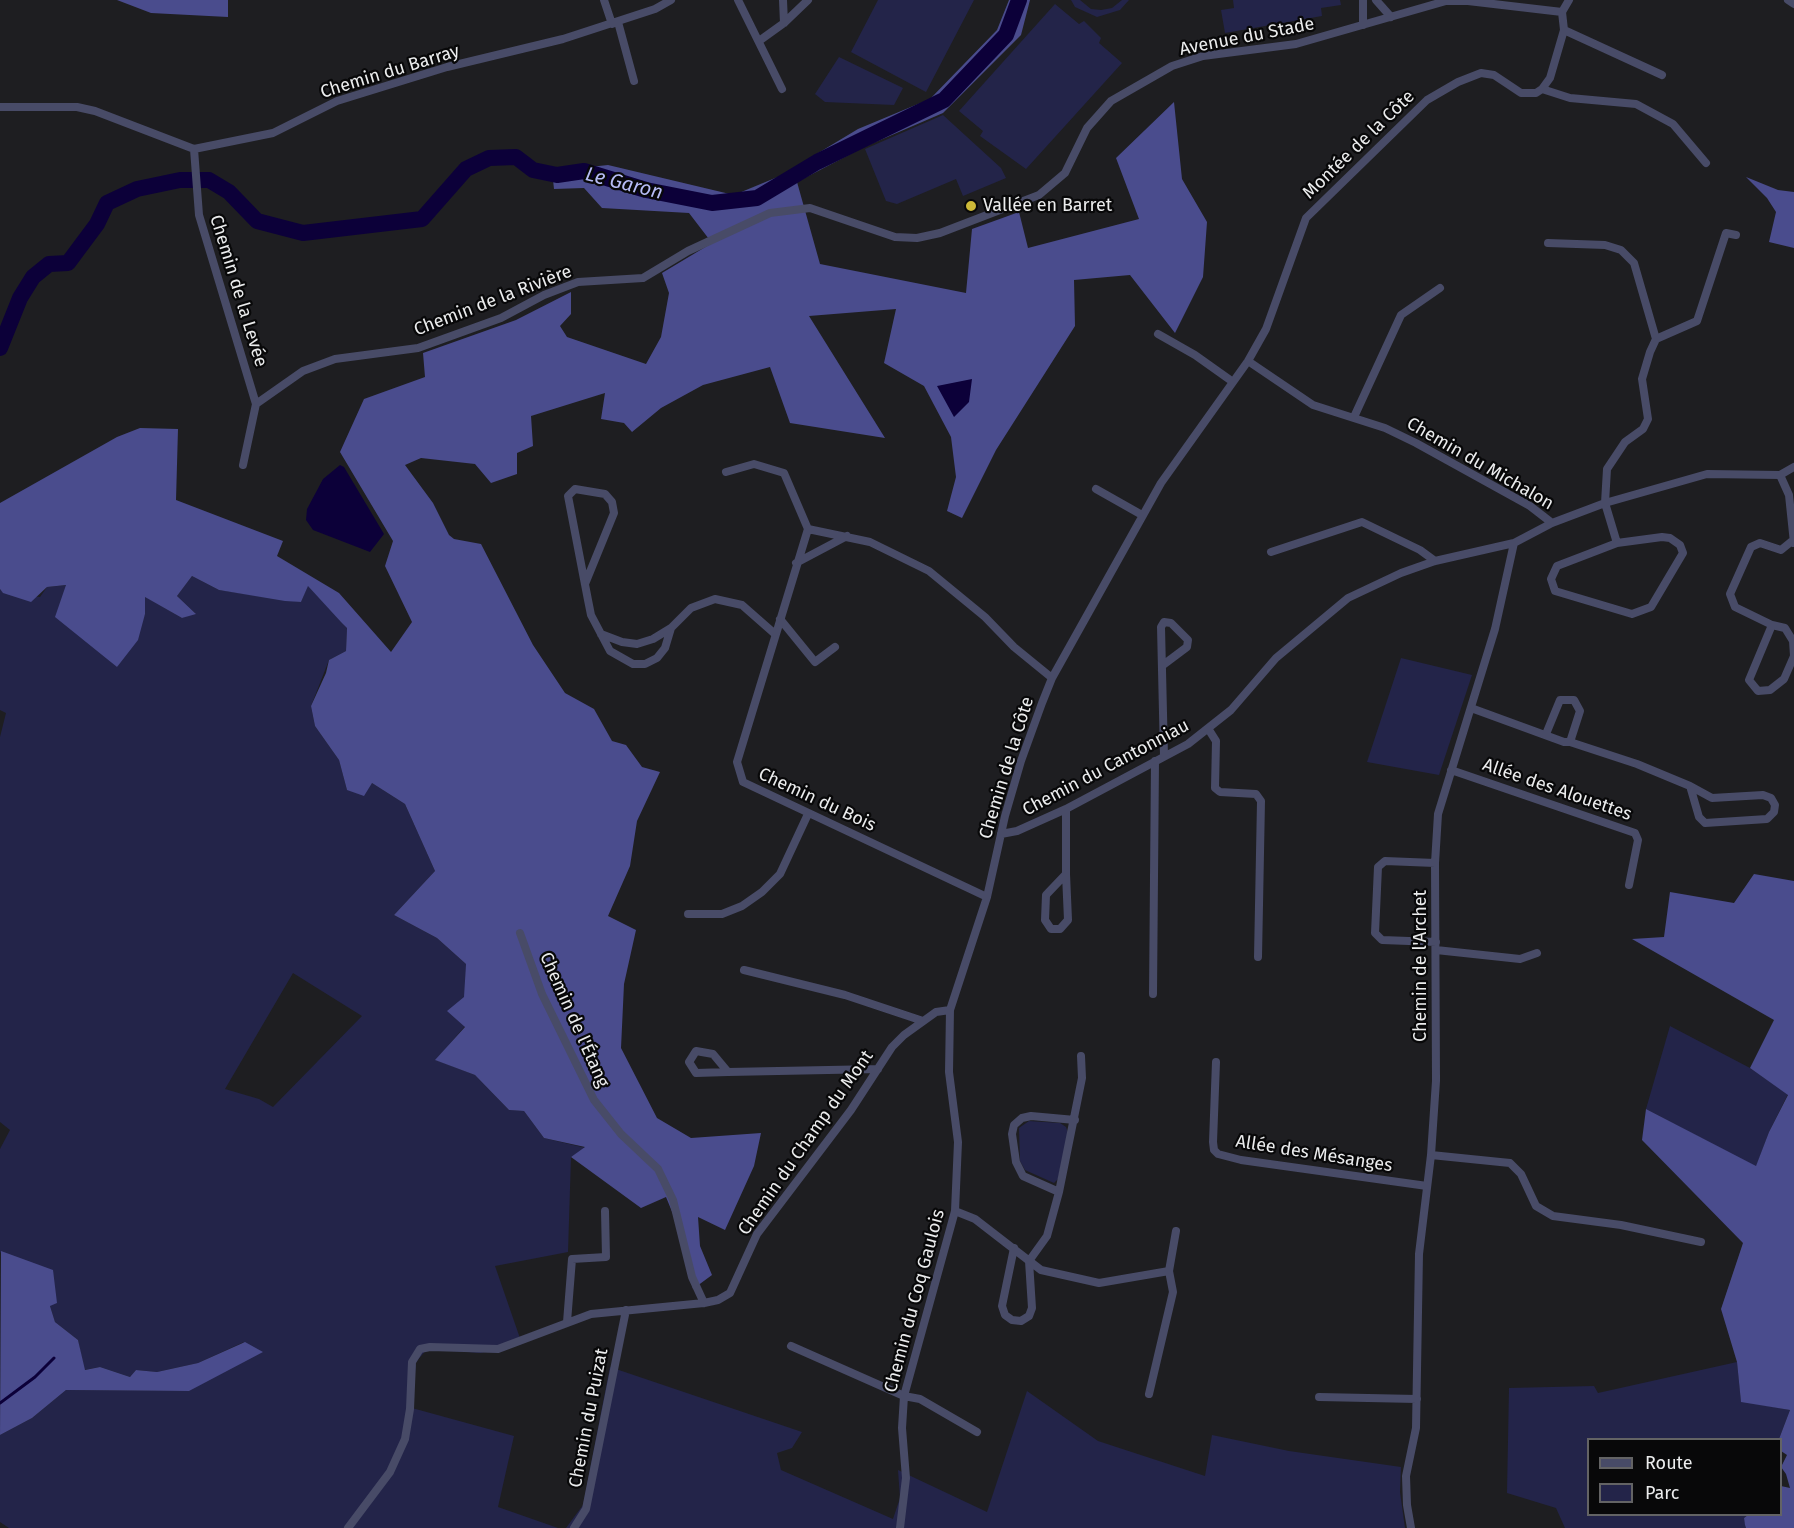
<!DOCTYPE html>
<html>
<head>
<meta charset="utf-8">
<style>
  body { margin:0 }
  #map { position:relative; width:1794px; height:1528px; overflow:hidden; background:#1e1e21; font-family:"Fira Sans",sans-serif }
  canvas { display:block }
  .legend { position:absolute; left:1587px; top:1438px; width:195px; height:78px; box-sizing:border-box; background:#080809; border:2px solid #636364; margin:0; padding:8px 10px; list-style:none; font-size:18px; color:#ebeced }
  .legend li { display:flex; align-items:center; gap:12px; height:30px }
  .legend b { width:30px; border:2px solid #636364 }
</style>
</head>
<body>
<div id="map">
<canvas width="1794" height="1528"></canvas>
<ul class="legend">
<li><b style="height:8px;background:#484b67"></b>Route</li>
<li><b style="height:16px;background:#232449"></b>Parc</li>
</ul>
</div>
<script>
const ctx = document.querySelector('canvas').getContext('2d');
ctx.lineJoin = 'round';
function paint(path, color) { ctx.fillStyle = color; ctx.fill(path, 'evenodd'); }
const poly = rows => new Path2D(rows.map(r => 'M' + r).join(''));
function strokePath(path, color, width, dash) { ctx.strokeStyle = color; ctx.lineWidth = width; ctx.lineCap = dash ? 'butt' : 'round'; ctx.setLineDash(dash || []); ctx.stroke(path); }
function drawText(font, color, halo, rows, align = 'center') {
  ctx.font = font + ' "Fira Sans",sans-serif'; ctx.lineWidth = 4.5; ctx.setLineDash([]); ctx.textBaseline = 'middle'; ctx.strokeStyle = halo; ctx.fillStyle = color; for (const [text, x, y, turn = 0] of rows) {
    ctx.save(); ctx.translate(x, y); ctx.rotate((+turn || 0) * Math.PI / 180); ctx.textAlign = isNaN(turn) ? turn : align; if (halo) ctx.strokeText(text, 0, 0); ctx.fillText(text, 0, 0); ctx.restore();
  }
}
paint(poly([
  [878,0,974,0,926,92,851,52],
  [1071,0,1080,0,1091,9,1101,10,1112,8,1122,0,1129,0,1120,10,1097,17,1075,7],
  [1233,0,1340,0,1341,5,1321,8,1322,16,1225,33,1221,10,1234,8],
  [1055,4,1079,24,1084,21,1101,38,1099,43,1122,63,1026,169,980,136,983,131,959,111],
  [839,57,903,88,894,105,825,102,815,94],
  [943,115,1001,168,1006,178,963,196,956,179,897,204,886,201,865,149],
  [192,576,219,590,301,602,308,585,347,628,346,651,329,660,311,706,315,726,339,760,347,790,372,783,405,804,435,871,394,915,437,938,466,964,465,1026,436,1060,475,1075,509,1110,524,1111,544,1138,586,1148,571,1157,568,1252,495,1266,522,1344,480,1353,427,1349,416,1362,412,1408,514,1436,498,1507,558,1528,9,1528,0,1522,0,1435,32,1418,66,1390,189,1391,244,1342,198,1363,157,1372,136,1370,130,1377,100,1367,84,1370,78,1340,55,1322,50,1306,0,1252,0,1149,10,1130,0,1122,0,737,6,713,0,710,0,589,4,593,40,597,47,587,67,585,101,652,117,667,145,614,144,596,182,618,195,613,177,596],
  [293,973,362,1016,273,1107,259,1099,225,1089],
  [1401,658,1472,675,1439,775,1367,762],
  [1670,1026,1750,1068,1788,1094,1769,1132,1756,1167,1646,1109],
  [1029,1121,1060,1123,1066,1127,1068,1133,1058,1179,1054,1183,1025,1170,1020,1161,1019,1128],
  [1737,1362,1741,1401,1790,1410,1779,1439,1588,1440,1588,1514,1748,1515,1744,1518,1746,1528,1565,1528,1556,1508,1507,1493,1509,1388,1594,1386,1598,1393],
  [610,1367,802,1432,792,1448,777,1453,781,1470,893,1519,900,1498,898,1470,987,1512,1027,1391,1098,1441,1205,1476,1212,1435,1289,1451,1401,1467,1400,1492,1405,1528,566,1528,583,1505]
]), '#232449');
paint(poly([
  [117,0,228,0,228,17,151,13],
  [1009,0,1030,0,1021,35,943,113,864,147,797,182,820,264,966,293,972,229,1019,212,1028,248,1139,219,1116,158,1174,102,1182,179,1207,222,1203,277,1175,333,1130,275,1074,280,1075,326,996,450,962,518,947,511,956,477,951,437,924,386,884,363,896,309,809,316,885,438,790,423,770,367,703,385,661,408,632,432,624,423,601,419,605,393,531,416,533,446,517,453,517,474,491,483,475,464,421,458,405,465,433,503,449,535,454,539,481,544,533,645,565,693,594,709,612,741,626,745,642,767,660,772,637,821,630,866,608,916,636,930,624,984,621,1048,657,1118,691,1138,761,1133,754,1166,725,1230,698,1217,700,1246,712,1275,693,1289,680,1231,666,1197,641,1208,571,1157,585,1147,544,1138,524,1111,509,1110,475,1075,435,1060,465,1027,447,1011,464,997,466,964,437,938,394,915,435,871,405,804,372,783,364,796,347,790,339,760,315,726,311,706,326,673,329,660,346,651,347,628,341,622,308,586,301,602,285,601,219,590,192,576,177,596,196,614,182,618,145,597,145,614,138,640,117,667,55,617,66,585,47,587,31,602,3,593,0,589,0,503,117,437,140,428,178,429,176,500,283,541,277,556,339,593,391,652,412,622,385,566,393,541,340,452,364,399,425,377,423,353,516,320,571,292,571,314,560,326,567,337,646,364,661,337,669,293,662,273,712,243,689,213,602,208,584,188,554,189,552,171,608,165,734,195,780,176,858,129,930,99,997,30],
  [1746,177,1778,190,1794,192,1794,248,1769,242,1776,212,1767,198],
  [1754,874,1794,881,1794,1528,1746,1528,1745,1525,1744,1518,1748,1515,1780,1514,1781,1486,1790,1488,1786,1474,1781,1467,1787,1455,1781,1451,1779,1439,1790,1410,1741,1402,1737,1362,1721,1309,1743,1243,1642,1140,1646,1109,1756,1166,1769,1132,1788,1095,1750,1068,1774,1020,1632,939,1664,937,1670,892,1734,903],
  [1,1251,53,1270,57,1303,50,1306,55,1322,78,1340,85,1370,100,1367,130,1377,136,1370,157,1372,198,1363,245,1342,263,1352,189,1391,66,1390,32,1418,0,1435]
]), '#4a4c8d');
paint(poly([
  [972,379,969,402,954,417,937,386],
  [340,465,344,467,384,534,370,552,313,530,306,520,307,509,323,479]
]), '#0c0039');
strokePath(poly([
  [0,1403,35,1377,54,1358]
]), '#0c0039', 3);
strokePath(poly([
  [0,348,20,298,33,277,49,264,68,263,97,224,107,203,137,189,180,180,209,180,229,192,257,221,303,233,422,219,466,169,489,158,516,157,533,170,557,175,584,171,646,190,712,203,757,198,817,162,944,100,1006,35,1019,0]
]), '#0c0039', 16);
strokePath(poly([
  [604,0,612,24],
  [738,0,782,89],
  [783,0,784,23],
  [1363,0,1363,25],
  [1376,0,1391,17],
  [1788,0,1794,4],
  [618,22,634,81],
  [1564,30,1662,75],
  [759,41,784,23,808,0],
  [1542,89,1570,98,1636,104,1673,124,1706,163],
  [0,107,77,107,95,111,194,149,273,133,337,101,447,67,563,39,655,9,671,0],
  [194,149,199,215,256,404,243,465],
  [1548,243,1605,245,1621,250,1634,263,1656,339],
  [1158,334,1195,355,1233,382],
  [1248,361,1313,405,1385,428,1416,443,1530,506,1552,523],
  [256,404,303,371,335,359,418,348,501,318,544,295,578,282,643,278,688,251,770,213,810,208,895,237,917,238,940,233,1039,195,1065,173,1087,128,1111,101,1172,66,1203,56,1296,44,1446,1,1468,1,1562,12],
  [1354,417,1401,315,1440,288],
  [726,472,754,464,784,473,808,529],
  [1780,475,1789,495,1794,543],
  [1780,475,1794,467],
  [1096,489,1142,515],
  [1617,543,1662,537,1670,538,1680,545,1683,553,1651,607,1632,614,1555,591,1551,579,1557,566,1617,543,1605,503,1607,469,1625,442,1643,429,1648,419,1642,379,1650,352,1656,339,1697,321,1726,233,1736,235],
  [1271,552,1362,522,1420,550,1435,561],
  [796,563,847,536],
  [585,584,614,513,612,502,605,494,575,489,568,496,588,600,591,615,610,651,633,664,645,664,657,658,665,648,671,628],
  [780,619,815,662,835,647],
  [1772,625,1785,628,1793,641,1794,656,1784,679,1770,690,1758,691,1749,680,1772,625,1735,607,1730,594,1751,547,1760,543,1781,550,1792,541],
  [601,634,622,642,637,644,653,639,671,628,691,608,715,599,742,605,775,634],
  [1163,665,1187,647,1188,640,1171,623,1164,622,1161,627,1164,756],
  [1471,708,1564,742,1570,742,1637,764,1690,786,1699,817,1705,823,1767,819,1774,812,1775,805,1771,798,1763,795,1712,798,1690,786],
  [1209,730,1216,741,1215,788,1220,792,1256,794,1261,801,1258,957],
  [1546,734,1560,700,1574,700,1580,711,1570,742],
  [1451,770,1635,833,1638,840,1629,885],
  [1066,809,1066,874,1046,895,1045,920,1051,929,1060,929,1068,920,1066,874],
  [1001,834,1017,831,1066,809,1188,744,1231,710,1276,658,1348,598,1401,573,1435,561,1514,543,1552,523,1605,503,1707,474,1780,475],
  [1435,863,1385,861,1378,867,1375,933,1382,940,1436,942],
  [987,897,743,782,737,762,808,529,870,542,929,571,985,617,1014,647,1052,678],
  [688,914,722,914,742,906,762,892,780,874,808,814],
  [520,933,542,994,594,1100,621,1134,658,1169,673,1200,692,1277,704,1303],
  [1436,950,1520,959,1537,953],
  [744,970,845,995,923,1021],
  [1153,994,1155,761],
  [1216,1062,1213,1142,1214,1150,1218,1154,1241,1160,1427,1186],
  [728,1072,696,1073,689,1062,696,1051,713,1054,728,1072,878,1069],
  [1431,1155,1510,1163,1521,1174,1536,1206,1553,1216,1621,1225,1701,1242],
  [1059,1192,1023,1176,1016,1162,1012,1134,1014,1125,1022,1118,1031,1116,1075,1120],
  [955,1211,975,1219,1041,1270,1099,1283,1169,1271],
  [1014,1248,1002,1306,1005,1315,1012,1320,1021,1321,1029,1316,1032,1308,1029,1261,1047,1236,1059,1192,1082,1078,1081,1056],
  [567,1322,572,1259,606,1257,605,1211],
  [791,1346,904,1396,920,1399,977,1432],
  [1149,1394,1173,1292,1169,1271,1176,1231],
  [1319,1397,1417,1399],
  [348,1528,390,1472,405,1439,410,1409,412,1362,420,1349,430,1347,498,1349,591,1314,704,1303,718,1300,730,1293,757,1234,851,1110,892,1047,904,1035,936,1012,950,1010],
  [574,1528,586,1509,626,1310],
  [900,1528,906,1478,902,1428,904,1396,955,1211,958,1142,949,1072,950,1010,987,897,1005,816,1021,761,1042,703,1052,678,1161,483,1248,361,1266,329,1306,218,1427,100,1458,82,1481,73,1494,75,1521,93,1536,93,1542,89,1550,78,1564,30,1562,12,1569,0],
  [1411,1528,1407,1505,1406,1476,1416,1428,1419,1254,1431,1155,1436,1081,1435,863,1438,814,1495,629,1514,543]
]), '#484b67', 8);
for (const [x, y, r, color] of [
  [971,206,6,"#cdb938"]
]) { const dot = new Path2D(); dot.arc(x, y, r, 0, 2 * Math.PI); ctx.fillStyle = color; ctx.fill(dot); strokePath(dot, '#080809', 2); }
drawText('18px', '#ebeced', '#080809', [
  ["Avenue du Stade",1247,37,-11],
  ["Chemin du Barray",390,72,-17],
  ["Montée de la Côte",1359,145,-44],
  ["Chemin de la Levée",238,291,73],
  ["Chemin de la Rivière",493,301,-21],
  ["Chemin du Michalon",1480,464,30],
  ["Chemin de la Côte",1007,768,-73],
  ["Chemin du Cantonniau",1106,768,-28],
  ["Allée des Alouettes",1557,790,19],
  ["Chemin du Bois",817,800,25],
  ["Chemin de l'Archet",1421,966,-90],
  ["Chemin de l'Étang",574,1020,66],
  ["Chemin du Champ du Mont",806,1143,-55],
  ["Allée des Mésanges",1314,1154,9],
  ["Chemin du Coq Gaulois",915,1301,-75],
  ["Chemin du Puizat",589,1418,-79]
]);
drawText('18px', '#ebeced', '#080809', [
  ["Vallée en Barret",983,206]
], 'left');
drawText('italic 20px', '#b7bcf6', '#080809', [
  ["Le Garon",624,184,14]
]);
</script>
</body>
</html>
